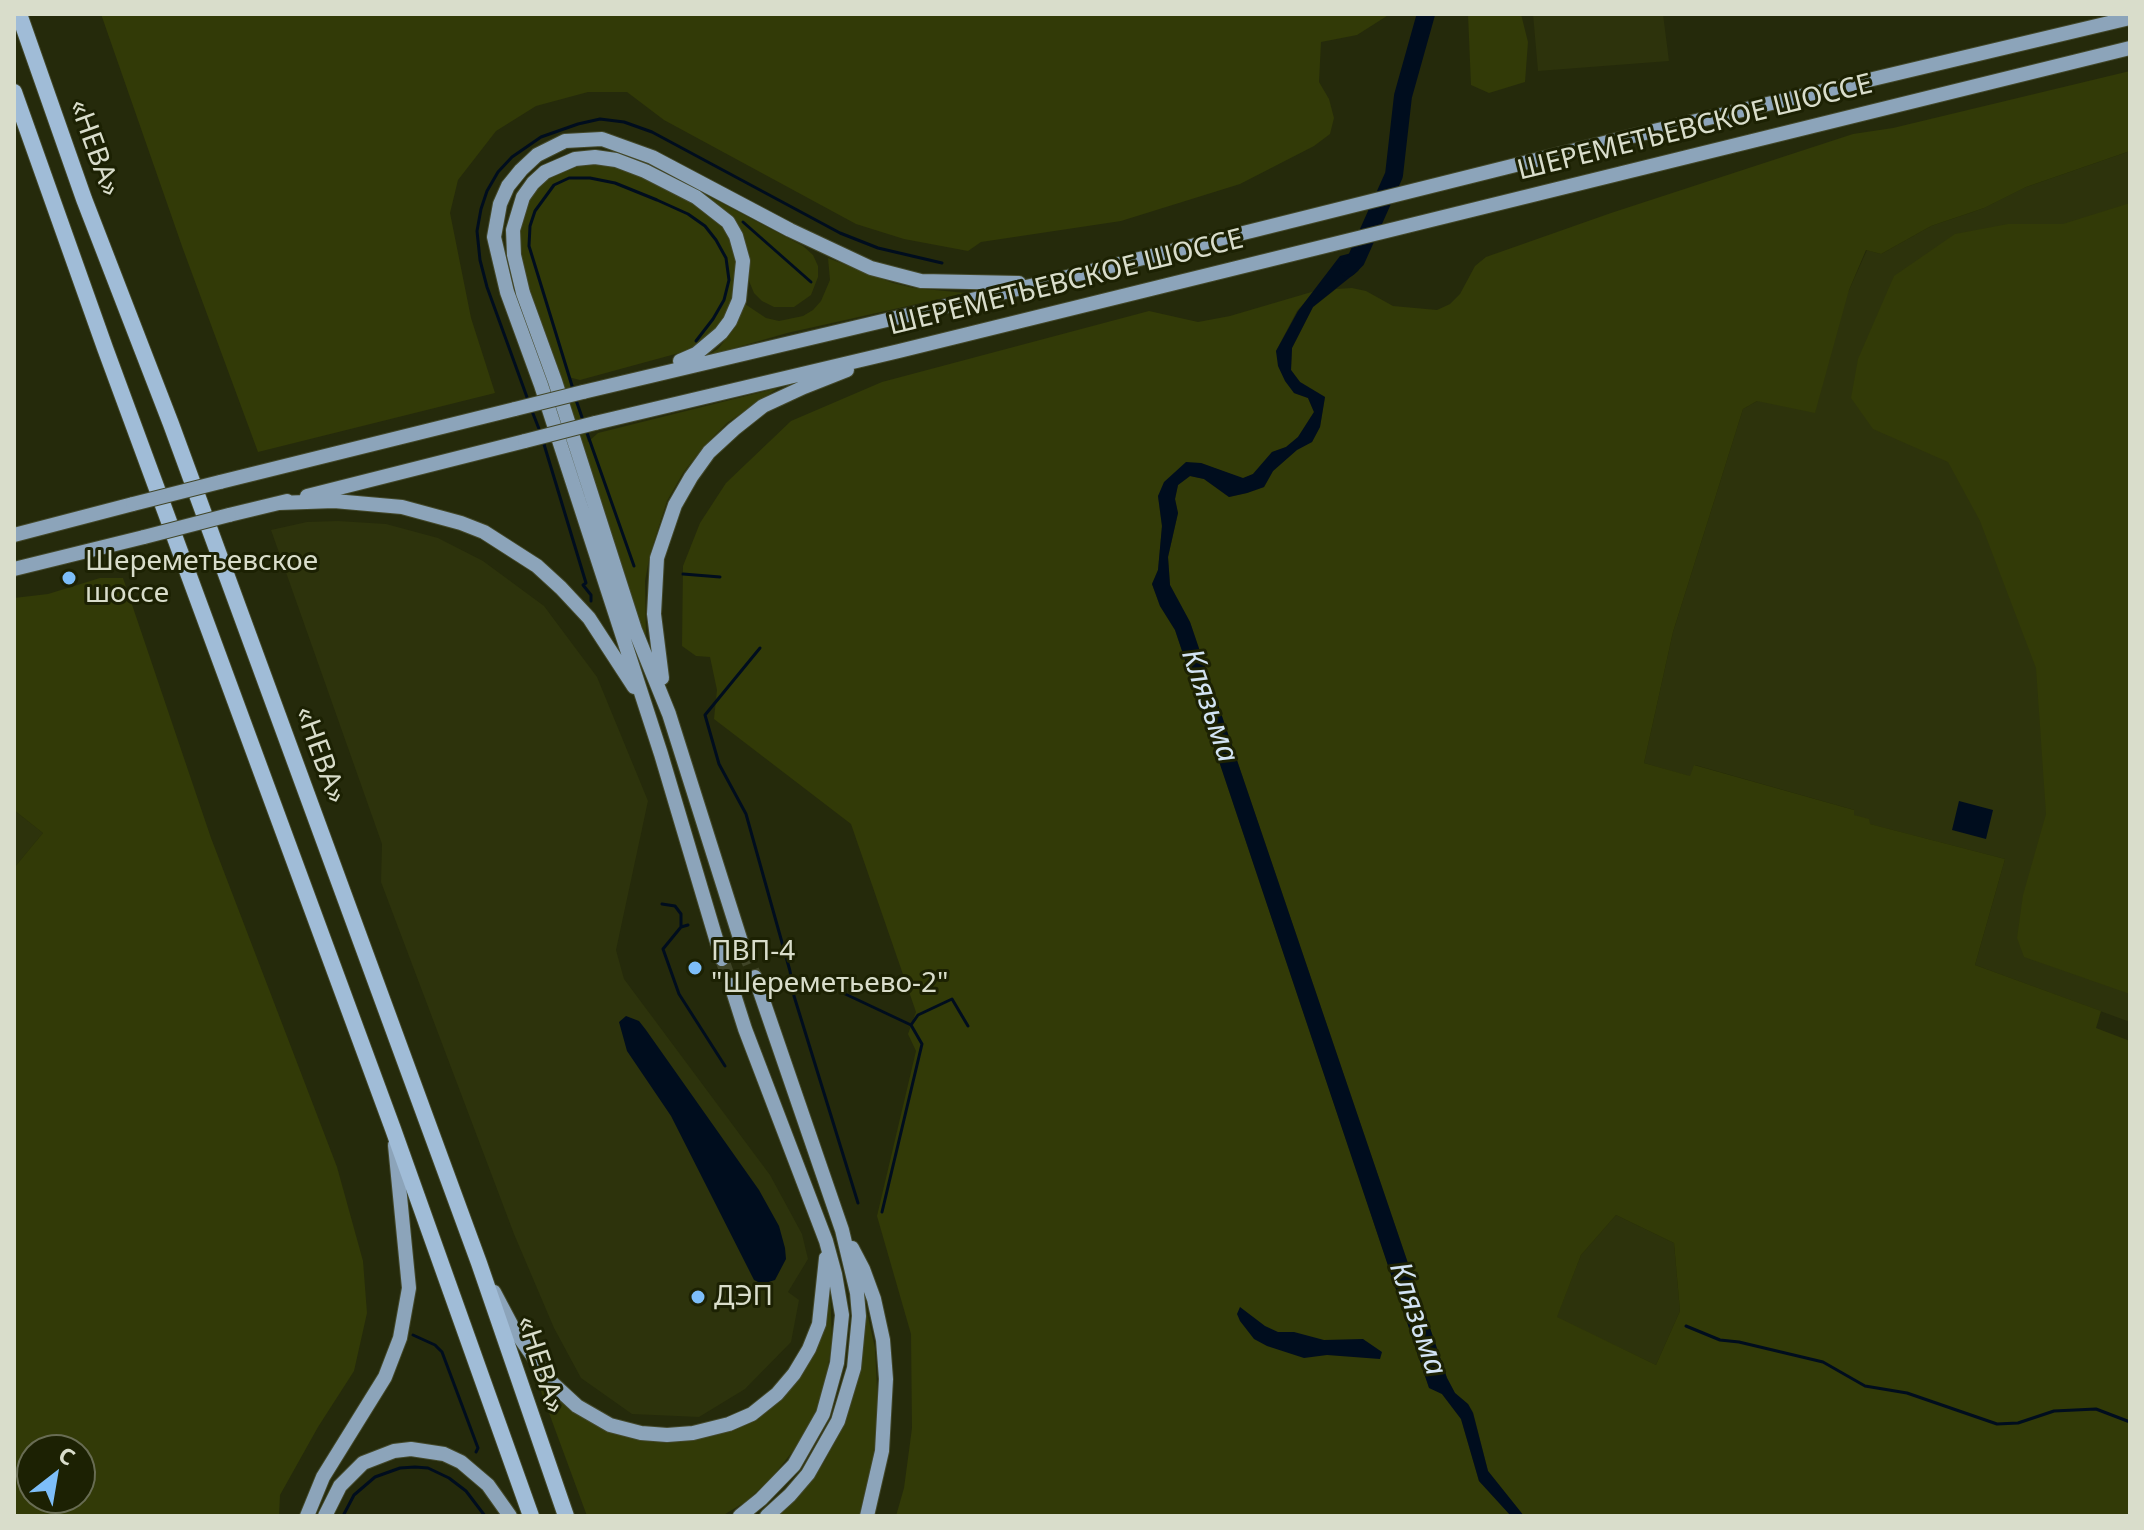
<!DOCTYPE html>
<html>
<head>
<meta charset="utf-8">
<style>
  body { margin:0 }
  #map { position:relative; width:2144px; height:1530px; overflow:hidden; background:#252a0b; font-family:"Noto Sans",sans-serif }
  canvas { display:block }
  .frame { position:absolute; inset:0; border:16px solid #d9ddcb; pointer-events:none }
  .north { position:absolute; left:16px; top:1434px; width:80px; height:80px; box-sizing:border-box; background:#1c2103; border:2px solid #686c53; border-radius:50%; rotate:31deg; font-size:22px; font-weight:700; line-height:32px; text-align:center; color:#d9ddcb }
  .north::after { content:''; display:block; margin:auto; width:28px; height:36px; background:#7dbef9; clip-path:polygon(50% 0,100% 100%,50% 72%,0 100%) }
</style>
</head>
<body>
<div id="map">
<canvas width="2144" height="1530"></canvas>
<div class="frame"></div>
<div class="north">С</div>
</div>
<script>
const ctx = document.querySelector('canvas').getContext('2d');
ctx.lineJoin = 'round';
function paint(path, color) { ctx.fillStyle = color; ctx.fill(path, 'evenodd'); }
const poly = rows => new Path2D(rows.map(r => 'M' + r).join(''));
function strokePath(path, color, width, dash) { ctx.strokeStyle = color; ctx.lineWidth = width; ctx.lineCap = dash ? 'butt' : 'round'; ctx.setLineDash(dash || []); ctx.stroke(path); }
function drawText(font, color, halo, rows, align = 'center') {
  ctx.font = font + ' "Noto Sans",sans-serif'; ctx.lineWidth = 6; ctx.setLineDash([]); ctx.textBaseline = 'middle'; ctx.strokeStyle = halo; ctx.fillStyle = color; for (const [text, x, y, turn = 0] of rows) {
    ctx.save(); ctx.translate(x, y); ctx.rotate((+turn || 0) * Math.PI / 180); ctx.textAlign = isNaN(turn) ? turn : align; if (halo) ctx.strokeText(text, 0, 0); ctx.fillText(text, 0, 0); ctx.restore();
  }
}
paint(poly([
  [1533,14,1663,14,1669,61,1538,71],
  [2130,151,2130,1022,1975,965,2005,859,1869,824,1854,815,1854,810,1695,765,1691,777,1644,763,1673,632,1743,409,1757,401,1849,290,1867,250,1881,254,1931,226,1984,208,2026,187],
  [338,521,386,524,438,538,483,561,544,606,597,677,648,801,616,950,624,979,770,1175,802,1234,808,1259,788,1292,799,1300,791,1342,745,1389,699,1417,632,1414,581,1378,554,1328,514,1234,381,882,382,844,271,530,307,522],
  [14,810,43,833,14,868],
  [1616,1215,1674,1243,1680,1311,1656,1365,1556,1318,1581,1255]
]), '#2d330c');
paint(poly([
  [101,14,1390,14,1357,35,1321,42,1319,82,1329,99,1334,118,1330,134,1314,146,1240,184,1121,221,981,242,968,251,904,239,856,224,664,120,627,92,588,92,536,106,496,131,458,180,450,213,471,318,495,393,258,452,183,249],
  [1468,14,1521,14,1528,42,1525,82,1489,93,1471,85],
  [2130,71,2130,151,2026,187,1984,208,1931,226,1881,254,1866,250,1849,290,1815,413,1757,401,1743,409,1673,632,1644,763,1690,776,1694,765,1854,810,1854,815,1869,819,1870,824,2005,859,1975,965,2101,1011,2096,1028,2130,1041,2130,1516,1524,1516,1488,1471,1473,1412,1468,1404,1455,1393,1447,1378,1190,622,1170,585,1168,557,1178,513,1175,499,1178,485,1190,476,1204,479,1229,497,1247,493,1264,487,1273,471,1297,449,1312,442,1320,427,1325,397,1300,382,1291,370,1292,348,1313,307,1336,289,1352,288,1366,291,1393,306,1437,310,1450,304,1460,294,1475,266,1486,257,1611,213,1853,134,1893,128],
  [1616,1215,1674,1243,1680,1311,1656,1365,1557,1317,1581,1255],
  [595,163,614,166,642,176,694,203,723,228,731,240,737,266,736,292,724,319,714,332,690,350,580,380,568,377,588,442,598,433,778,388,727,423,703,447,683,473,667,501,650,554,645,581,646,636,644,637,529,290,520,255,519,230,528,200,539,187,552,175,578,165],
  [699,191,803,246,813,255,818,266,818,277,811,295,794,307,774,307,762,301,754,293,749,281,748,262],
  [2130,203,2130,994,2024,957,2017,938,2023,895,2046,814,2036,668,1980,521,1948,462,1873,429,1851,398,1858,359,1894,276,1955,234,2008,224,2063,224],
  [828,258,893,283,914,288,966,293,787,333,707,356,718,349,733,330,745,304,766,318,779,321,803,316,813,310,821,301,830,280],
  [1315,291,1297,311,1276,351,1294,393,1308,398,1314,412,1298,437,1286,447,1272,452,1253,474,1243,479,1201,463,1158,496,1162,526,1158,570,1152,584,1160,606,1175,630,1429,1387,1442,1394,1461,1419,1479,1481,1511,1516,896,1516,904,1488,912,1428,911,1334,877,1216,916,1051,908,1034,916,1012,851,824,714,719,717,690,710,657,696,656,682,646,683,566,700,523,726,483,791,421,882,382,1149,311,1198,322,1230,316],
  [100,578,123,578,211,838,337,1167,363,1261,367,1313,354,1371,318,1427,280,1495,279,1516,14,1516,14,868,43,833,14,810,14,598,48,594],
  [32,1450,80,1450,80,1498,32,1498],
  [830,1286,832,1339,826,1382,816,1411,800,1442,770,1480,745,1502,722,1516,587,1516,535,1375,562,1403,582,1417,625,1436,667,1443,713,1436,738,1428,757,1417,824,1326],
  [862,1290,875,1348,878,1410,875,1450,859,1516,776,1516,813,1479,826,1459,844,1424,861,1369,864,1318]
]), '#323a07');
paint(poly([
  [1371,248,1358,271,1313,307,1292,348,1291,370,1300,382,1325,397,1320,427,1312,442,1297,450,1273,471,1264,487,1247,493,1229,497,1204,479,1190,476,1178,485,1175,499,1178,513,1168,557,1170,585,1190,622,1447,1378,1455,1393,1468,1404,1473,1413,1488,1471,1524,1516,1511,1516,1479,1481,1461,1419,1442,1394,1429,1388,1175,630,1160,606,1152,584,1158,570,1162,526,1158,496,1164,482,1186,462,1201,463,1243,478,1253,474,1272,452,1286,447,1298,437,1314,412,1308,398,1294,393,1285,381,1278,366,1276,351,1298,311,1340,256],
  [1959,801,1993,810,1986,839,1952,830],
  [626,1016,639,1021,646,1030,759,1190,779,1226,785,1248,786,1259,775,1280,762,1284,754,1280,671,1116,627,1051,619,1022],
  [1240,1307,1265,1326,1278,1332,1294,1332,1324,1340,1363,1339,1382,1352,1380,1359,1327,1355,1304,1358,1267,1346,1254,1339,1240,1321,1237,1314]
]), '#000d1e');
strokePath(poly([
  [743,222,811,282],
  [573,389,529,246,530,226,535,211,554,185,569,178,590,178,615,183,657,200,688,214,705,226,716,240,726,258,729,280,724,300,713,319,696,341],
  [528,400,487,287,480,260,477,231,481,209,487,191,498,172,512,157,541,137,578,124,600,119,624,122,652,132,840,233,878,248,942,263],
  [576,400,584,423],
  [532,411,541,434],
  [586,430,634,566],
  [543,441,586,583,583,585,591,595,591,601],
  [683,574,720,577],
  [760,648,705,715,719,764,746,814,790,971,794,996,858,1203],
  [662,904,675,906,681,914,681,927],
  [688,925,681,927,663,949,679,994,725,1066],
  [841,992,911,1025,922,1044,882,1212],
  [911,1025,918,1015,952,999,968,1026],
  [1686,1326,1720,1340,1739,1342,1823,1362,1865,1386,1907,1393,1997,1424,2018,1423,2054,1411,2096,1409,2130,1422],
  [413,1335,435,1345,442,1352,478,1448,476,1452],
  [343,1516,354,1495,375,1477,400,1468,415,1467,428,1468,449,1478,466,1491,485,1516]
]), '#000d1e', 3);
strokePath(poly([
  [1348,268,1356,260,1394,175,1403,96,1426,14]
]), '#000d1e', 18);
strokePath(poly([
  [744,951,755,977],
  [722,959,731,985]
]), '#404528', 14, [14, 7]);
const primary = poly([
  [680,361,696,354,721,333,730,321,739,300,743,261,736,236,728,222,696,197,645,171,616,160,595,157,575,159,545,172,533,183,523,197,513,230,514,255,523,293,555,381,635,630,669,714,744,951],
  [583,392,1043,283,1620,139,2130,18],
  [595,423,899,351,2130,48],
  [220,482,515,409],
  [307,496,525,441],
  [279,503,334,501,402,507,461,523,484,532,537,566,561,588,589,618,634,687],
  [229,515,287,501],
  [14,535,133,504],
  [14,569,144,537],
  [662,678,654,614,657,558,675,505,691,477,709,452,734,429,763,406,804,387,847,370],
  [722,959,661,754,541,385,507,292,494,237,500,204,508,186,521,170,537,155,565,141,602,139,652,157,790,230,871,268,921,281,1019,283],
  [755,977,842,1230,857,1293,859,1316,854,1368,838,1421,808,1474,790,1495,767,1516],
  [731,985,745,1029,826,1241,835,1274,842,1315,837,1363,823,1414,794,1465,761,1499,740,1516],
  [852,1248,863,1269,874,1299,883,1340,886,1379,882,1451,867,1516],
  [494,1292,513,1328,551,1382,577,1406,610,1425,641,1433,667,1435,693,1433,729,1424,752,1414,777,1394,794,1374,809,1349,819,1324,826,1258],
  [307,1516,323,1477,385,1377,400,1338,409,1288,395,1145],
  [325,1516,340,1486,363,1463,394,1451,411,1449,444,1454,461,1462,488,1485,510,1516]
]);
const motorway = poly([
  [19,14,84,199,171,424,479,1263,566,1516],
  [14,92,105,348,393,1129,531,1516]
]);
strokePath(primary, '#42472a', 16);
strokePath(motorway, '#42472a', 18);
strokePath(primary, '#8ca4ba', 14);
strokePath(motorway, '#a0bcd7', 16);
const primaryBridge = poly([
  [515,409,583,392],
  [525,441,595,423],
  [133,504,220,482],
  [144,537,229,515]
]);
strokePath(primaryBridge, '#42472a', 16, []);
strokePath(primaryBridge, '#8ca4ba', 14);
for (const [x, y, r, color] of [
  [69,578,8,"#7dbef9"],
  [695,968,8,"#7dbef9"],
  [698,1297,8,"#7dbef9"]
]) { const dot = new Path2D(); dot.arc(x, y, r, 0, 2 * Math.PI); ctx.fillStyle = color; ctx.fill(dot); strokePath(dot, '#1c2103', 3); }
drawText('28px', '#d9ddcb', '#1c2103', [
  ["ШЕРЕМЕТЬЕВСКОЕ ШОССЕ",1695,128,-14],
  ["«НЕВА»",94,148,70],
  ["ШЕРЕМЕТЬЕВСКОЕ ШОССЕ",1066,283,-14],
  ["«НЕВА»",320,755,70],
  ["«НЕВА»",540,1365,72]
]);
drawText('28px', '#d9ddcb', '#1c2103', [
  ["Шереметьевское",85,562],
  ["шоссе",85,594],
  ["ПВП-4",711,952],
  ["\"Шереметьево-2\"",711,984],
  ["ДЭП",714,1297]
], 'left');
drawText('italic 30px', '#d2e3f3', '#1c2103', [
  ["Клязьма",1209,706,71],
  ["Клязьма",1417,1319,71]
]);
</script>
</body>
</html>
